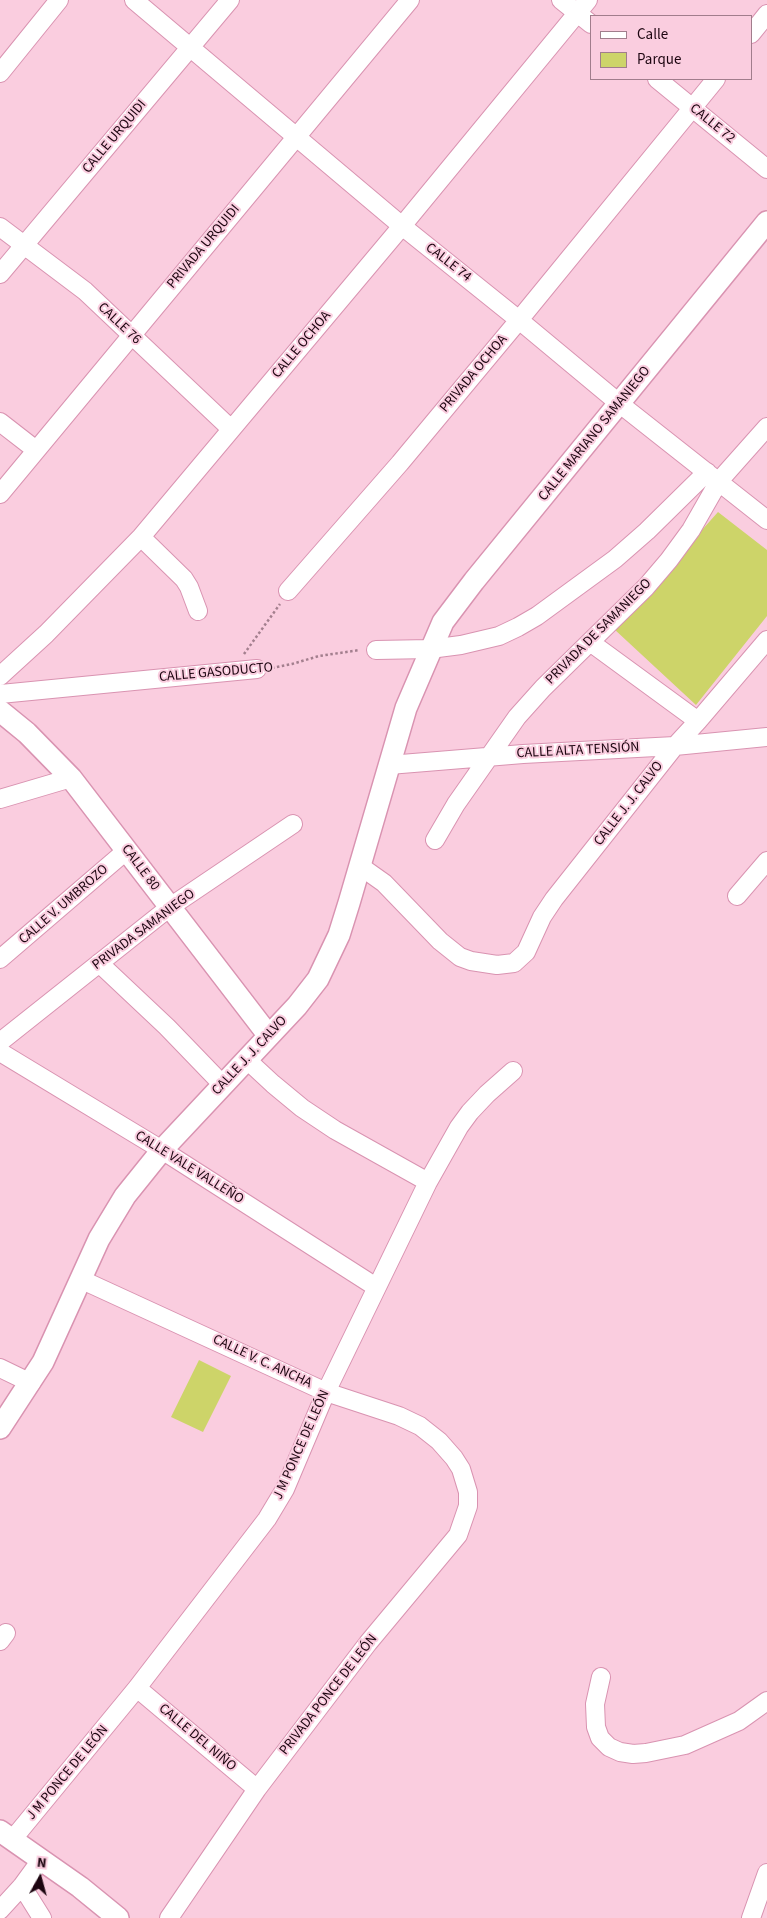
<!DOCTYPE html>
<html>
<head>
<meta charset="utf-8">
<style>
  body { margin:0 }
  #map { position:relative; width:767px; height:1918px; overflow:hidden; background:#facddf; font-family:"Source Sans 3",sans-serif }
  canvas { display:block }
  .legend { position:absolute; left:590px; top:15px; width:162px; height:65px; box-sizing:border-box; background:#facddf; border:1px solid #a17d8c; margin:0; padding:6px 9px; list-style:none; font-size:15px; color:#1c0510 }
  .legend li { display:flex; align-items:center; gap:10px; height:25px }
  .legend b { width:25px; border:1px solid #a17d8c }
  .north { position:absolute; left:15px; top:1853px; width:50px; height:50px; -webkit-text-stroke:4px #facddf; paint-order:stroke; rotate:7deg; font-size:14px; font-weight:700; line-height:20px; text-align:center; color:#1c0510 }
  .north::after { content:''; display:block; margin:auto; width:18px; height:22px; background:#1c0510; clip-path:polygon(50% 0,100% 100%,50% 72%,0 100%) }
</style>
</head>
<body>
<div id="map">
<canvas width="767" height="1918"></canvas>
<ul class="legend">
<li><b style="height:6px;background:#fff"></b>Calle</li>
<li><b style="height:14px;background:#cdd469"></b>Parque</li>
</ul>
<div class="north">N</div>
</div>
<script>
const ctx = document.querySelector('canvas').getContext('2d');
ctx.lineJoin = 'round';
function paint(path, color) { ctx.fillStyle = color; ctx.fill(path, 'evenodd'); }
const poly = rows => new Path2D(rows.map(r => 'M' + r).join(''));
function strokePath(path, color, width, dash) { ctx.strokeStyle = color; ctx.lineWidth = width; ctx.lineCap = dash ? 'butt' : 'round'; ctx.setLineDash(dash || []); ctx.stroke(path); }
function drawText(font, color, halo, rows, align = 'center') {
  ctx.font = font + ' "Source Sans 3",sans-serif'; ctx.lineWidth = 4; ctx.setLineDash([]); ctx.textBaseline = 'middle'; ctx.strokeStyle = halo; ctx.fillStyle = color; for (const [text, x, y, turn = 0] of rows) {
    ctx.save(); ctx.translate(x, y); ctx.rotate((+turn || 0) * Math.PI / 180); ctx.textAlign = isNaN(turn) ? turn : align; if (halo) ctx.strokeText(text, 0, 0); ctx.fillText(text, 0, 0); ctx.restore();
  }
}
paint(poly([
  [718,512,767,550,767,616,696,705,614,629],
  [199,1360,231,1376,203,1432,171,1417]
]), '#cdd469');
const minor = poly([
  [134,0,402,226,519,320,620,404,767,520],
  [561,0,591,24],
  [751,34,767,14],
  [0,73,59,0],
  [657,79,767,169],
  [0,227,85,291,231,429],
  [0,274,230,0],
  [0,422,36,450],
  [0,494,410,0],
  [141,537,184,579,189,587,198,611],
  [288,591,400,463,519,320,716,79],
  [590,642,698,721],
  [376,650,430,649,461,645,499,636,518,627,537,616,615,559,647,531,707,472],
  [0,676,46,634,141,537,402,226,588,0],
  [0,694,257,669],
  [389,765,523,754,675,746,767,737],
  [0,799,71,778],
  [435,840,456,804,517,717,543,688,646,587,669,560,691,530,719,481,767,427],
  [360,866,384,883,440,941,460,957,471,961,497,965,514,963,526,952,542,917,554,899,675,746,698,721,767,640],
  [737,896,767,861],
  [0,959,127,850],
  [99,963,167,1027,222,1084],
  [0,1042,170,907,293,824],
  [0,1052,162,1150,376,1287],
  [246,1059,273,1084,302,1108,335,1130,428,1182],
  [80,1279,326,1392,399,1416,420,1426,439,1441,454,1458,461,1469,468,1492,468,1506,458,1535,368,1643,257,1789,169,1918],
  [0,1368,31,1383],
  [0,1641,6,1633],
  [601,1677,595,1704,596,1727,600,1738,609,1747,620,1752,633,1754,646,1753,685,1745,739,1721,767,1701],
  [137,1688,257,1789],
  [12,1840,137,1688,267,1519,285,1489,326,1392,428,1182,459,1127,470,1112,487,1094,513,1071],
  [22,1886,42,1918],
  [0,1910,22,1886,41,1860],
  [751,1918,767,1873]
]);
const tertiary = poly([
  [0,711,27,733,71,778,269,1036],
  [0,1428,43,1362,99,1239,125,1196,162,1150,297,1006,318,979,339,935,349,903,406,708,443,622,474,581,767,222],
  [0,1831,80,1887,118,1918]
]);
strokePath(minor, '#d993b1', 20);
strokePath(tertiary, '#d993b1', 24);
strokePath(poly([
  [244,654,280,604],
  [272,668,292,664,319,656,360,650]
]), '#a37f8e', 2.5, [2.5, 2.5]);
strokePath(minor, '#fff', 18);
strokePath(tertiary, '#fff', 21);
drawText('14px', '#1c0510', '#facddf', [
  ["CALLE 72",712,124,39],
  ["CALLE URQUIDI",115,137,-50],
  ["PRIVADA URQUIDI",204,247,-50],
  ["CALLE 74",448,263,38],
  ["CALLE 76",119,324,43],
  ["CALLE OCHOA",302,345,-50],
  ["PRIVADA OCHOA",474,374,-50],
  ["CALLE MARIANO SAMANIEGO",595,434,-51],
  ["PRIVADA DE SAMANIEGO",599,632,-45],
  ["CALLE GASODUCTO",216,673,-5],
  ["CALLE ALTA TENSIÓN",578,751,-3],
  ["CALLE J. J. CALVO",629,804,-52],
  ["CALLE 80",140,868,53],
  ["CALLE V. UMBROZO",64,905,-41],
  ["PRIVADA SAMANIEGO",144,930,-37],
  ["CALLE J. J. CALVO",250,1056,-47],
  ["CALLE VALE VALLEÑO",189,1168,32],
  ["CALLE V. C. ANCHA",262,1362,25],
  ["J M PONCE DE LEÓN",302,1445,-66],
  ["PRIVADA PONCE DE LEÓN",329,1695,-52],
  ["CALLE DEL NIÑO",197,1738,40],
  ["J M PONCE DE LEÓN",68,1773,-50]
]);
</script>
</body>
</html>
